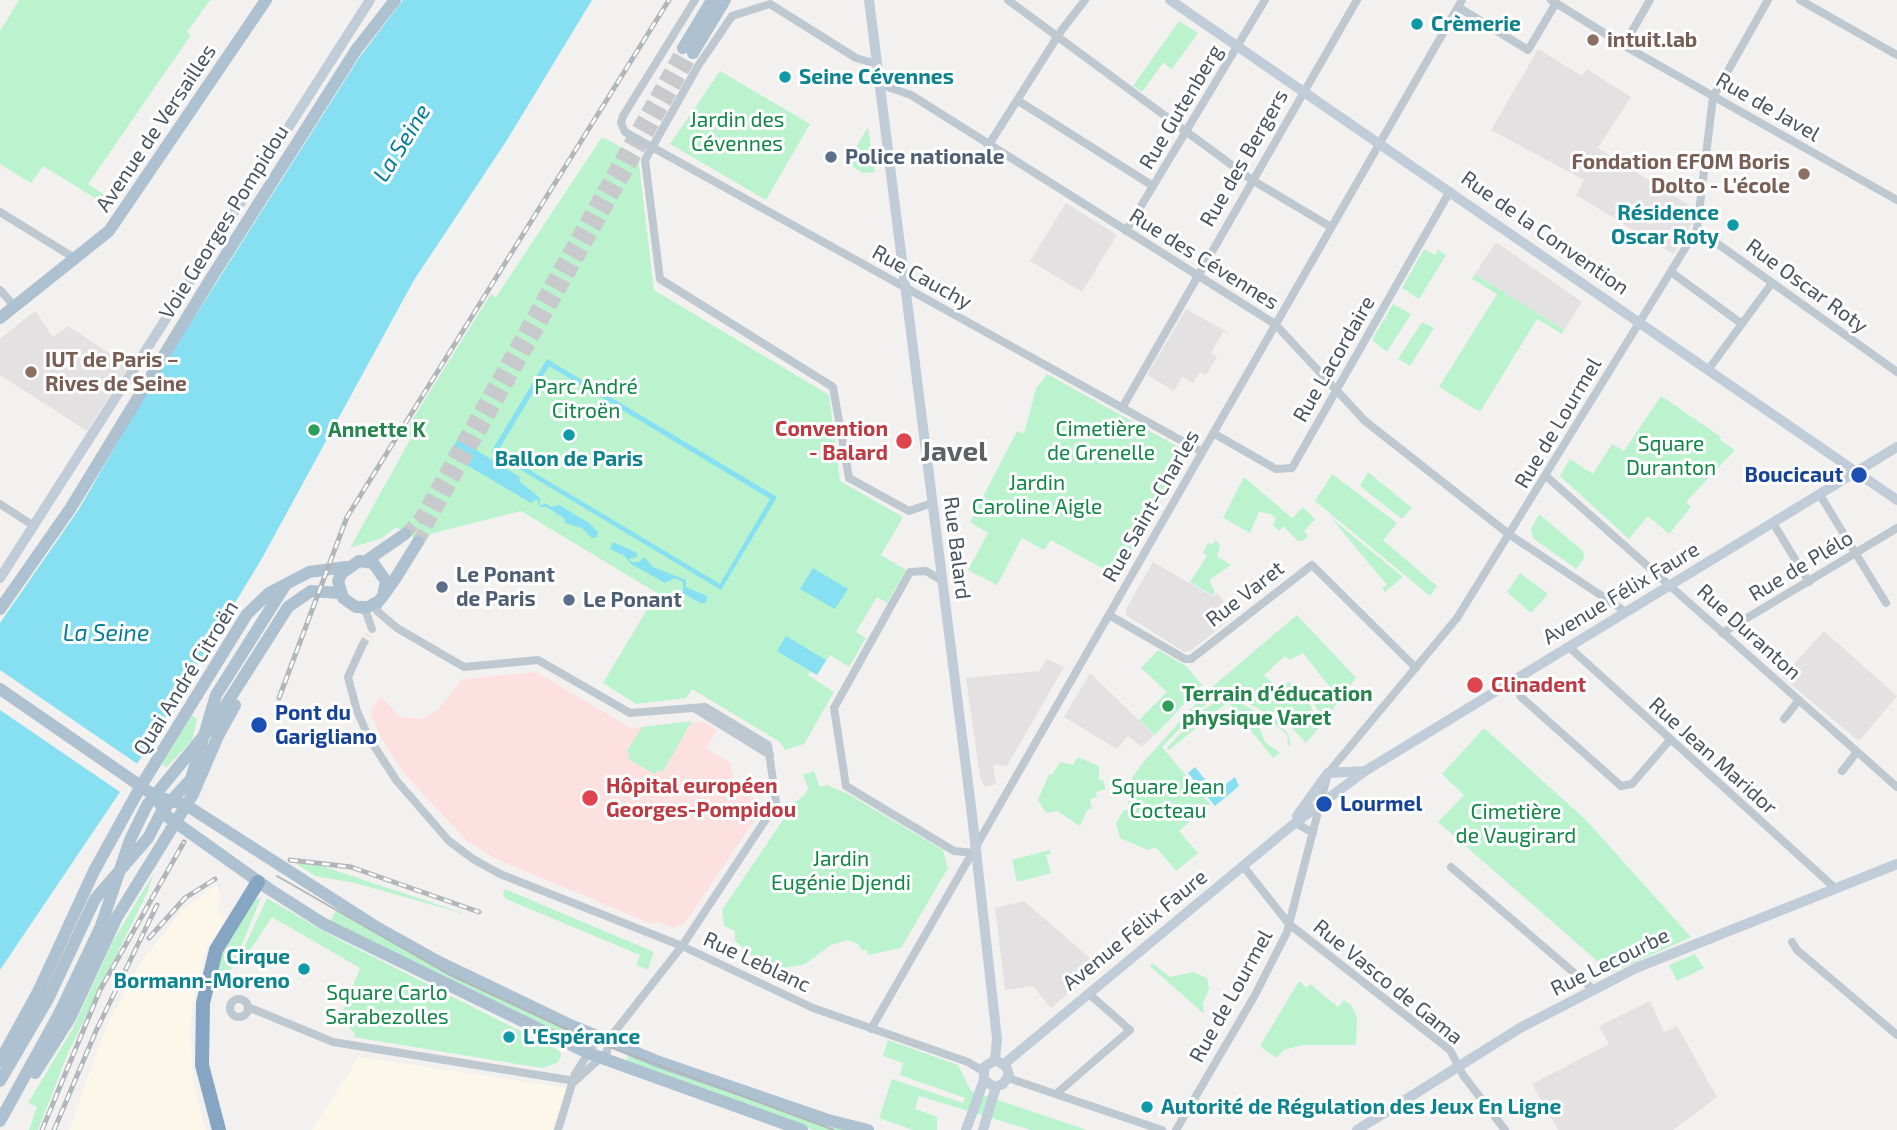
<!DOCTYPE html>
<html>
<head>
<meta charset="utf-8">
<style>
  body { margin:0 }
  canvas { display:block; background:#f3f0f0 }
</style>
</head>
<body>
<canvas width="1897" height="1130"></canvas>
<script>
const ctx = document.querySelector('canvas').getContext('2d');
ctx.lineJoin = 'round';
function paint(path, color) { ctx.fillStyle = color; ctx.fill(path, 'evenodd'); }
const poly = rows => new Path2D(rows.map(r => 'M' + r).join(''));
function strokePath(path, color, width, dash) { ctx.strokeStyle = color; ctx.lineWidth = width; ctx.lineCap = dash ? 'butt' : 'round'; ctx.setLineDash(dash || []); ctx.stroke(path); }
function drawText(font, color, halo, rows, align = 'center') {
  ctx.font = font + ' "Exo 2",sans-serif'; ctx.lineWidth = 6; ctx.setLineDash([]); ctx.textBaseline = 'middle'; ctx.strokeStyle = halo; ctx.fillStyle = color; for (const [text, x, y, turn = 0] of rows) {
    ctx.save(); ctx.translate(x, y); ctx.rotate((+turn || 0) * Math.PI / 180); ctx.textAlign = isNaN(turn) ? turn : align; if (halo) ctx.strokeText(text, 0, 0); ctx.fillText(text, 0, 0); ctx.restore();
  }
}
paint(poly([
  [217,885,220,896,217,912,227,917,206,949,195,989,190,1026,193,1079,205,1130,69,1130,106,1027,140,964,182,910],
  [359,1057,567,1088,553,1130,312,1130]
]), '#fdf7e9');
paint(poly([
  [1538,49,1582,76,1587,69,1631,97,1598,148,1695,209,1692,223,1673,254,1576,195,1584,180,1491,130],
  [1066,203,1117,235,1082,292,1030,261],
  [1496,242,1582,302,1564,330,1475,274],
  [1186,309,1231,334,1223,332,1211,353,1217,357,1206,375,1200,372,1193,383,1182,377,1174,391,1147,375],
  [35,311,53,337,68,326,129,366,87,431,0,375,0,339],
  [1153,562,1212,596,1217,593,1235,615,1192,650,1184,652,1126,615,1126,609],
  [1824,631,1897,696,1859,741,1782,677],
  [1047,659,1064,667,1007,766,993,765,996,784,985,787,980,777,966,678,1039,671],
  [1090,673,1154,735,1142,747,1128,736,1117,749,1064,717],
  [1024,901,1100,967,1051,1008,1033,986,1005,990,995,908],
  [1650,1001,1664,1032,1677,1026,1717,1097,1673,1130,1558,1130,1532,1084,1609,1044,1599,1026]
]), '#e4e1e2');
paint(poly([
  [536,672,631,728,704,722,717,730,706,748,731,763,734,788,737,787,765,805,684,924,673,928,656,921,654,925,494,858,466,840,403,772,382,740,370,713,381,696,399,716,421,719,438,710,462,679]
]), '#fde1e0');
paint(poly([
  [19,0,210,0,187,32,191,35,88,184,115,202,111,208,43,166,31,183,0,164,0,31],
  [1179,21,1198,33,1172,69,1163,63,1142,92,1133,86],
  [720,71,810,124,766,200,670,144],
  [868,127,875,172,863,173,847,163],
  [602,137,638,156,654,290,829,395,840,481,903,517,881,555,906,570,887,603,877,597,856,632,866,638,849,667,830,655,817,675,810,671,808,675,834,692,804,744,785,750,780,742,692,689,686,698,636,704,603,683,657,593,521,511,430,534,424,544,396,527,382,538,350,548,411,438,404,433,491,294,496,297],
  [1424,249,1435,255,1438,250,1446,255,1419,299,1402,288],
  [1475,274,1564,330,1562,334,1537,319,1480,412,1439,387,1497,294,1472,279],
  [1393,304,1411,314,1387,352,1372,340,1384,319,1389,321,1385,318],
  [1422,322,1434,328,1410,366,1398,359],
  [1047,374,1182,449,1185,458,1118,577,1051,540,1044,550,1022,538,997,585,968,570,988,533,970,522,1017,431,1024,434,1036,389],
  [1661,396,1721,437,1720,440,1735,450,1686,502,1691,507,1669,534,1648,516,1629,539,1560,476,1570,459,1593,474,1612,444,1624,451],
  [1368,472,1412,508,1402,519,1360,486],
  [1332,474,1397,523,1383,540,1437,586,1430,596,1315,501],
  [1244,477,1292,518,1303,507,1315,519,1304,531,1308,536,1303,541,1298,541,1283,526,1279,531,1273,525,1276,519,1271,514,1259,512,1250,533,1223,518],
  [1539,514,1583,551,1584,558,1576,569,1533,538,1531,529],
  [1331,518,1403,577,1385,592,1382,588,1387,585],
  [1216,540,1220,546,1217,556,1231,565,1209,580,1215,592,1212,595,1190,582,1207,556,1203,553,1208,543,1212,545],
  [1520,573,1548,594,1531,613,1507,592],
  [1297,615,1356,678,1326,718,1322,718,1311,698,1318,691,1325,699,1333,691,1303,653,1290,660,1285,656,1264,675,1277,687,1290,682,1295,687,1289,697,1291,699,1301,694,1311,706,1319,727,1306,743,1275,710,1271,714,1288,734,1291,745,1288,745,1287,735,1262,711,1234,695,1222,695,1198,710,1162,747,1210,804,1179,831,1198,853,1176,871,1156,847,1148,850,1120,838,1116,823,1123,811,1129,809,1128,802,1135,790,1132,778,1141,765,1206,692],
  [1158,650,1186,666,1202,685,1155,735,1139,720,1167,692,1141,668],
  [1231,697,1253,710,1265,742,1280,753,1273,758,1228,702,1169,750,1167,748,1201,711,1221,699],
  [192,715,197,719,192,740,166,768,162,764],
  [692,721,662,773,658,770,655,774,628,759,630,754,626,752,642,727],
  [1484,728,1585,819,1691,937,1611,973,1438,822,1464,795,1442,774],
  [1078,757,1099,766,1099,780,1103,780,1106,789,1096,792,1097,797,1090,799,1092,809,1087,810,1080,826,1057,811,1046,813,1038,800,1049,774,1052,775,1060,762,1073,765],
  [814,771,820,787,827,785,848,794,943,850,948,868,901,948,868,955,867,950,862,950,858,944,847,940,831,945,805,964,770,971,735,941,735,931,724,926,722,910,789,811,788,807,804,796,808,788,803,775],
  [1050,850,1051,854,1046,855,1051,873,1017,882,1012,860],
  [294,862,319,865,472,916,355,883,315,876],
  [154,873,147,893,68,1053,38,1130,29,1130,37,1107,28,1103,72,1030,113,941],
  [505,889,654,952,648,970,636,965,640,955,506,899,503,895],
  [261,898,230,973,235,988,216,981,218,963,226,947,256,899],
  [267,898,330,935,560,1051,561,1057,557,1063,542,1068,353,1037,355,1034,340,1018,360,968,272,917,247,955,242,952],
  [339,906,577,1032,573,1041,364,937,329,923],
  [1695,954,1704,968,1677,981,1669,965],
  [1152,963,1170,977,1193,972,1207,978,1209,989,1203,1003,1204,1014,1150,966],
  [1299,981,1307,988,1310,984,1338,1007,1344,1000,1351,1005,1357,1017,1356,1045,1302,1045,1284,1050,1276,1058,1260,1046],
  [888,1040,958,1065,971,1091,1087,1130,1031,1130,919,1096,915,1109,937,1117,937,1130,913,1130,879,1118,892,1079,963,1103,965,1098,900,1075,903,1063,883,1056],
  [629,1054,855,1130,813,1130,625,1064]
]), '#bcf3cf');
paint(poly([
  [403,0,592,0,507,140,414,280,261,560,120,792,0,970,0,623,79,509,147,392,359,58],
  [547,359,777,497,721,590,491,452],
  [549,366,770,499,720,584,498,451],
  [458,439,520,477,519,481,540,498,540,506,545,503,551,507,559,505,589,523,598,532,597,537,592,538,582,528,565,523,564,518,546,507,540,507,537,499,531,503,448,454],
  [613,542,637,553,637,557,629,559,632,562,639,562,644,557,653,567,686,580,686,587,707,596,706,603,700,603,683,593,683,582,675,578,665,583,631,564,625,556,610,549],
  [813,568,848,589,835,609,800,589],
  [786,636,826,660,817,675,777,651],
  [1195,767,1215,792,1235,777,1239,786,1215,806,1188,773]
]), '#86e0f2');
paint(poly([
  [0,670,139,765,123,794,0,710]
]), '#f3f0f0');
strokePath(poly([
  [362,646,368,635]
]), '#c8c9cc', 8, [8, 4]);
strokePath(poly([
  [405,534,420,518,683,48],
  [418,542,693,53]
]), '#c8c9cc', 12, [12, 6]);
strokePath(poly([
  [695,0,623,116,621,123,625,132,1202,452],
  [1008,0,1252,180,1331,227],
  [1551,0,1630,49,1897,200],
  [1800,0,1897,55],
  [1458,7,1528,50,1556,3],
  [1624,45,1650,0],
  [877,64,856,58,770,4,732,16,698,66,645,160,660,279,833,387,849,478,909,511,932,503],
  [879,84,911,95,1275,324,1365,421,1510,535,1626,612],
  [1017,100,1153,186],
  [988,146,1061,31,1085,0],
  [0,212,76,259],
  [1697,229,1897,372],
  [1126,231,1265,0],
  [1671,272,1742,324],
  [0,290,15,307],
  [1708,370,1772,283],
  [1122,408,1357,0],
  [1213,433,1276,469,1292,468,1450,191],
  [1546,476,1897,787],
  [1820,495,1886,603],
  [0,504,34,526],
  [1773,523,1809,582],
  [941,580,926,571,910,572,834,708,846,786,954,851,974,853],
  [379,601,377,611,397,628,464,667,538,660,630,713,705,707,768,745,776,802,772,810,682,946,609,1039],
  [360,609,366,612,372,629],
  [1109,615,1185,659,1191,659,1312,565,1416,668],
  [1722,633,1897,528],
  [362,646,348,677,357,711,369,738,396,780,449,841,473,859,500,874,682,946,813,1008,968,1062,983,1071],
  [1569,647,1836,889],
  [1512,682,1521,697,1621,786,1632,784,1669,741],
  [694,708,770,755],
  [1784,719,1799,700],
  [1842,771,1857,752],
  [1296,823,1313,833],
  [1243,866,1289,924,1450,1050,1463,1075,1505,1130],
  [1451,867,1594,990],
  [1792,942,1797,950,1897,1035],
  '230 1008a9 9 0 1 1 18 0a9 9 0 1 1-18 0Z',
  [248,1007,333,1042,575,1081],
  [871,1029,1462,0],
  [1008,1078,1162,1130],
  [575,1081,607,1052,609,1040],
  [1056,1094,1130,1030,1088,993],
  [558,1130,575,1074,595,1043,606,1040],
  [1176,1130,1255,995,1287,932,1328,773,1457,618,1697,229,1713,97,1768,0]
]), '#bdc8d0', 8);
strokePath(poly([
  [869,0,972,815,997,1039,995,1060],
  [1170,0,1897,500],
  [0,578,370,0],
  [1328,773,1365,771],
  [1297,816,1328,773],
  [1004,1064,1290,827,1365,771,1897,447],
  [966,1130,984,1080,984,1067,995,1060,1006,1066,1009,1075,1003,1084,994,1087,984,1080],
  [983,1130,996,1087],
  [1357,1130,1520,1028,1636,968,1897,864]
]), '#c0ccd8', 10);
strokePath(poly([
  [683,48,712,0],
  [693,53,725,0],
  [0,318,109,231,266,0],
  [366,561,405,534],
  [383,596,386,581,373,563,359,561,342,573,338,581,343,598,356,607,368,607,379,601,383,596,395,579,418,542],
  [0,609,70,509,210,280,356,50,395,0],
  [0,689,155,796,186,805,378,928,439,962,568,1024,659,1062,828,1120,868,1130],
  [155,796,168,817,269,889,324,924,588,1053,802,1130],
  [0,1061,38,992,94,871,141,786,247,614,269,593,309,572,346,567],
  [35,1073,70,1018,117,917,193,794,218,736,235,705],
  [0,1081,48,999,95,899,148,838,162,811,191,779,216,695,286,584],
  [0,1121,58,1016,101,926,130,840,147,805,215,722,288,607,311,591,340,593]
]), '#aec1d1', 12);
strokePath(poly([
  [219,1130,202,1065,203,1003,216,950,258,882]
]), '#85a5c2', 14);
strokePath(poly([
  [277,876,448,974,583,1037,834,1130]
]), '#b2b6bb', 2);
const rail = poly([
  [279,698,347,517,669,0],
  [290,860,351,867,479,912],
  [149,938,185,898,215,879],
  [42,1130,100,990,184,842],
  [54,1130,96,1031,157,905]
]);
strokePath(rail, '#b2b6bb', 5);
strokePath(rail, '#fff', 2.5, [8]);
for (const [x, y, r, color] of [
  [1417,24,7,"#0f9aa8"],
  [1593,40,7,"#8d6e63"],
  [785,77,7,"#0f9aa8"],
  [831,157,7,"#5c6f8a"],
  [1804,174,7,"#8d6e63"],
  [1733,225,7,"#0f9aa8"],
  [31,372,7,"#8d6e63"],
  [314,430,7,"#2e9e5b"],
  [569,435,7,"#0f9aa8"],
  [904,441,9,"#e0444e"],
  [1859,475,9,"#1a4fb4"],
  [442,587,7,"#5c6f8a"],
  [569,600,7,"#5c6f8a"],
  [1475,685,9,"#e0444e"],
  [1168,706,7,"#2e9e5b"],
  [259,725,9,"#1a4fb4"],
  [590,798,9,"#e0444e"],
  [1324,804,9,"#1a4fb4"],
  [304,969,7,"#0f9aa8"],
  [509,1037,7,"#0f9aa8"],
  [1147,1107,7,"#0f9aa8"]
]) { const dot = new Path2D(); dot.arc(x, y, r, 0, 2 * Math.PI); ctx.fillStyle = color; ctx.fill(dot); strokePath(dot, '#fff', 2.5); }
drawText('bold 21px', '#0d838f', '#fff', [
  ["Crèmerie",1431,24],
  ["Seine Cévennes",799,77],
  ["Résidence",1719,213,"right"],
  ["Oscar Roty",1719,237,"right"],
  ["Ballon de Paris",569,459,"center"],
  ["Cirque",290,957,"right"],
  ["Bormann-Moreno",290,981,"right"],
  ["L'Espérance",523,1037],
  ["Autorité de Régulation des Jeux En Ligne",1161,1107]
], 'left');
drawText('bold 21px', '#785e54', '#fff', [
  ["intuit.lab",1607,40],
  ["Fondation EFOM Boris",1790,162,"right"],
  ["Dolto - L'école",1790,186,"right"],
  ["IUT de Paris –",45,360],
  ["Rives de Seine",45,384]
], 'left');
drawText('21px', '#47545f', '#fff', [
  ["Rue Gutenberg",1181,107,-59],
  ["Rue de Javel",1768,107,30],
  ["Avenue de Versailles",156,128,-56],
  ["Rue des Bergers",1244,158,-60],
  ["Voie Georges Pompidou",224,222,-58],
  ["Rue de la Convention",1545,233,35],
  ["Rue des Cévennes",1204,259,32],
  ["Rue Cauchy",922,277,29],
  ["Rue Oscar Roty",1807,286,36],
  ["Rue Lacordaire",1334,359,-60],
  ["Rue de Lourmel",1558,423,-59],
  ["Rue Saint-Charles",1151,506,-60],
  ["Rue Balard",957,548,83],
  ["Rue de Plélo",1801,566,-31],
  ["Avenue Félix Faure",1621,593,-31],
  ["Rue Varet",1245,594,-38],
  ["Rue Duranton",1749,632,42],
  ["Quai André Citroën",186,678,-58],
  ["Rue Jean Maridor",1713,756,42],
  ["Avenue Félix Faure",1135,930,-39],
  ["Rue Leblanc",757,962,25],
  ["Rue Lecourbe",1610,962,-26],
  ["Rue Vasco de Gama",1388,982,39],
  ["Rue de Lourmel",1231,996,-61]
]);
drawText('21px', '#118747', '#fff', [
  ["Jardin des",737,120],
  ["Cévennes",737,144],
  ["Parc André",586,387],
  ["Citroën",586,411],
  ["Cimetière",1101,429],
  ["de Grenelle",1101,453],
  ["Square",1671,444],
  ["Duranton",1671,468],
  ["Jardin",1037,483],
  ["Caroline Aigle",1037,507],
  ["Square Jean",1168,787],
  ["Cocteau",1168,811],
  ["Cimetière",1516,812],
  ["de Vaugirard",1516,836],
  ["Jardin",841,859],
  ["Eugénie Djendi",841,883],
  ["Square Carlo",387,993],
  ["Sarabezolles",387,1017]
]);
drawText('bold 21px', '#4e5e75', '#fff', [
  ["Police nationale",845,157],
  ["Le Ponant",456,575],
  ["de Paris",456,599],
  ["Le Ponant",583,600]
], 'left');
drawText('bold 21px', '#be3a42', '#fff', [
  ["Convention",888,429,"right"],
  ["- Balard",888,453,"right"],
  ["Clinadent",1491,685],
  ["Hôpital européen",606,786],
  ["Georges-Pompidou",606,810]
], 'left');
drawText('bold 21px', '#27864d', '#fff', [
  ["Annette K",328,430],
  ["Terrain d'éducation",1182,694],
  ["physique Varet",1182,718]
], 'left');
drawText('bold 21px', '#164399', '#fff', [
  ["Boucicaut",1843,475,"right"],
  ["Pont du",275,713],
  ["Garigliano",275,737],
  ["Lourmel",1340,804]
], 'left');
drawText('italic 23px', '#057d96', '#fff', [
  ["La Seine",402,143,-58],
  ["La Seine",106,633]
]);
drawText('bold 28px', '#5c6166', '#fff', [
  ["Javel",954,452]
]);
</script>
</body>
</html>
